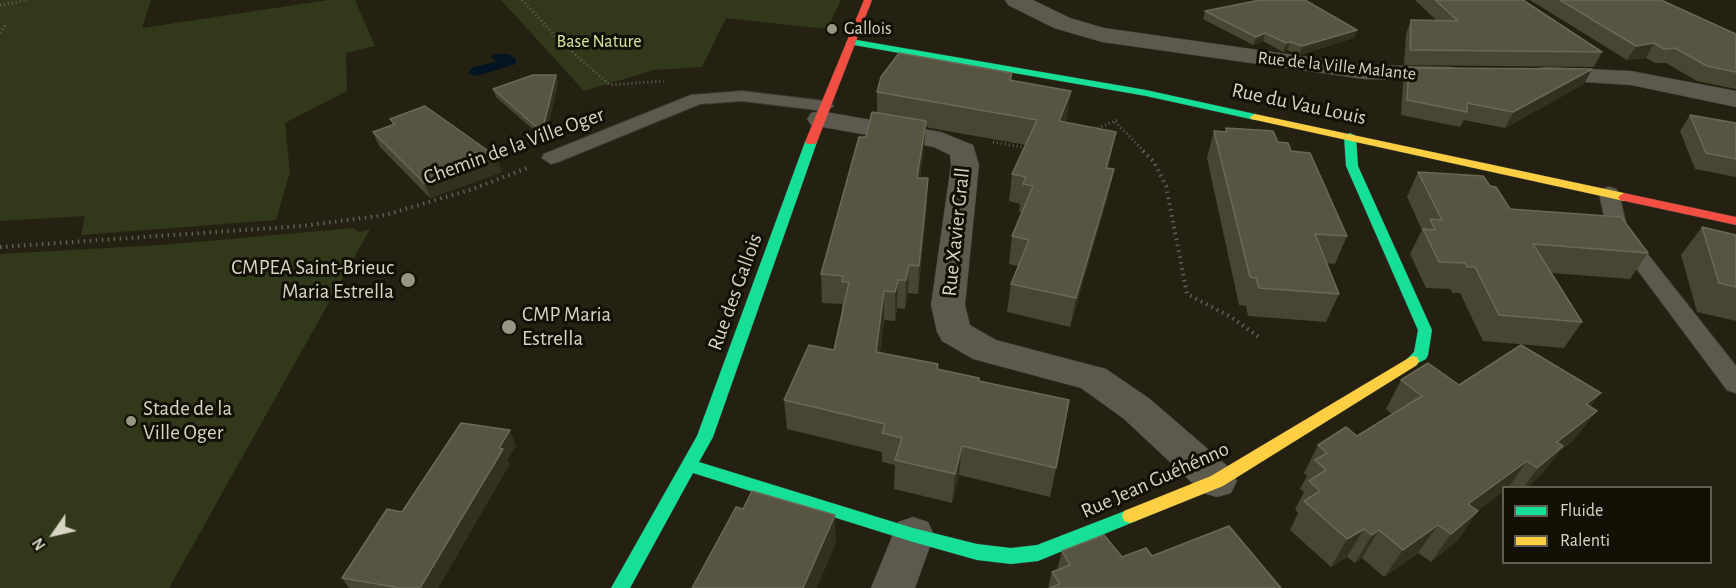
<!DOCTYPE html>
<html>
<head>
<meta charset="utf-8">
<style>
  body { margin:0 }
  #map { position:relative; width:1736px; height:588px; overflow:hidden; background:#242112; font-family:"Alegreya Sans",sans-serif }
  canvas { display:block }
  .legend { position:absolute; left:1502px; top:486px; width:210px; height:78px; box-sizing:border-box; background:#120f05; border:2px solid #615e51; margin:0; padding:8px 10px; list-style:none; font-size:18px; color:#d7d4c3 }
  .legend li { display:flex; align-items:center; gap:12px; height:30px }
  .legend b { width:30px; border:2px solid #615e51 }
  .north { position:absolute; left:24px; top:504px; width:60px; height:60px; -webkit-text-stroke:4px #120f05; paint-order:stroke; rotate:236deg; font-size:16px; font-weight:700; line-height:24px; text-align:center; color:#d7d4c3 }
  .north::after { content:''; display:block; margin:auto; width:21px; height:27px; background:#d7d4c3; clip-path:polygon(50% 0,100% 100%,50% 72%,0 100%) }
</style>
</head>
<body>
<div id="map">
<canvas width="1736" height="588"></canvas>
<ul class="legend">
<li><b style="height:8px;background:#16e098"></b>Fluide</li>
<li><b style="height:8px;background:#ffcf43"></b>Ralenti</li>
</ul>
<div class="north">N</div>
</div>
<script>
const ctx = document.querySelector('canvas').getContext('2d');
ctx.lineJoin = 'round';
function paint(path, color) { ctx.fillStyle = color; ctx.fill(path, 'evenodd'); }
const poly = rows => new Path2D(rows.map(r => 'M' + r).join(''));
function strokePath(path, color, width, dash) { ctx.strokeStyle = color; ctx.lineWidth = width; ctx.lineCap = dash ? 'butt' : 'round'; ctx.setLineDash(dash || []); ctx.stroke(path); }
function drawText(font, color, halo, rows, align = 'center') {
  ctx.font = font + ' "Alegreya Sans",sans-serif'; ctx.lineWidth = 6; ctx.setLineDash([]); ctx.textBaseline = 'middle'; ctx.strokeStyle = halo; ctx.fillStyle = color; for (const [text, x, y, turn = 0] of rows) {
    ctx.save(); ctx.translate(x, y); ctx.rotate((+turn || 0) * Math.PI / 180); ctx.textAlign = isNaN(turn) ? turn : align; if (halo) ctx.strokeText(text, 0, 0); ctx.fillText(text, 0, 0); ctx.restore();
  }
}
paint(poly([
  [0,0,151,0,142,28,328,0,355,0,375,46,346,53,347,91,285,123,290,172,276,220,81,235,85,216,0,221],
  [501,0,841,0,827,29,726,18,702,67,654,70,584,91],
  [353,228,360,232,370,229,169,588,0,588,0,254,162,245]
]), '#32391b');
paint(poly([
  [495,54,509,54,516,59,516,64,477,76,468,73,473,67,497,62,491,57]
]), '#031522');
const lane = poly([
  [742,91,825,101,834,106,825,111,742,101,700,104,558,162,551,164,542,158,544,154,691,95,742,91],
  [1609,187,1616,189,1619,193,1627,228,1736,366,1736,393,1727,390,1607,229,1599,193,1602,189,1609,187]
]);
const street = poly([
  [1005,0,1033,0,1070,18,1104,28,1364,65,1451,67,1460,69,1463,74,1460,79,1451,81,1364,79,1102,42,1054,28,1008,5,1005,0],
  [1545,67,1631,71,1736,91,1736,107,1631,85,1536,79,1533,74,1536,69,1545,67],
  [820,111,941,132,973,145,979,165,965,305,970,325,996,340,1106,369,1150,399,1231,469,1237,481,1231,493,1217,497,1203,493,1124,419,1081,388,973,359,942,341,937,332,931,305,951,165,950,155,934,147,811,125,807,119,811,113,820,111],
  [913,517,928,522,934,535,915,588,871,588,898,522,913,517]
]);
const fast = poly([
  [851,39,1146,90,1255,114,1260,117,1255,120,1146,96,848,44,846,42,851,39],
  [1350,133,1356,136,1358,166,1432,330,1428,355,1426,359,1412,366,1407,365,1405,361,1414,352,1418,330,1346,166,1344,136,1350,133],
  [811,139,817,142,713,437,699,462,913,528,977,544,1011,548,1037,545,1130,509,1136,511,1138,516,1136,521,1038,561,1011,564,977,560,913,542,693,473,630,588,611,588,697,436,805,142,811,139]
]);
const slow = poly([
  [1255,114,1624,193,1630,197,1624,201,1251,119,1250,117,1255,114],
  [1412,356,1417,357,1419,361,1417,365,1223,486,1136,521,1130,523,1124,521,1122,516,1124,511,1211,476,1412,356]
]);
const jam = poly([
  [864,0,872,0,817,142,815,144,807,144,805,142,864,0],
  [1624,193,1736,217,1736,225,1620,200,1618,197,1624,193]
]);
strokePath(lane, '#3e3b31', 2);
strokePath(street, '#3e3b31', 1);
strokePath(fast, '#3e3b31', 1);
strokePath(slow, '#3e3b31', 1);
strokePath(jam, '#3e3b31', 1);
strokePath(poly([
  [522,0,562,43,610,85,664,81],
  [0,5,28,0],
  [0,33,6,24],
  [1115,122,1145,152],
  [1094,130,1117,120],
  [993,142,1027,148]
]), '#615f55', 3, [1, 3]);
strokePath(poly([
  [1143,151,1154,162,1166,186,1187,294,1231,317,1260,338],
  [0,247,302,226,385,215,473,189,527,168]
]), '#615f55', 4, [1.5, 4.5]);
paint(lane, '#5c5a4e');
paint(street, '#5c5a4e');
paint(fast, '#16e098');
paint(slow, '#ffcf43');
paint(jam, '#f24e42');
paint(poly([
  [1415,0,1523,0,1602,52,1594,67,1404,65,1406,34,1411,20,1436,20],
  [1530,0,1661,0,1736,34,1736,89,1697,81,1666,63,1655,63,1646,58,1627,60],
  [1205,11,1357,30,1354,38,1299,55,1287,50,1283,52,1263,41,1253,45,1203,19],
  [1409,68,1584,84,1505,128,1464,120,1460,127,1401,115,1403,83],
  [1012,73,1012,80,1067,117,1065,122,1116,132,1108,168,1108,196,1070,327,1007,312,1011,284,1018,266,1009,264,1012,236,1022,212,1019,212,1020,204,1009,201,1012,174,1026,145,925,127,924,148,920,178,927,206,918,294,908,293,905,309,897,308,895,321,884,320,880,352,979,381,1056,468,1050,497,959,475,952,503,894,489,895,465,882,462,882,452,787,429,784,400,834,350,842,310,842,304,822,303,821,274,866,137,877,113,877,92],
  [556,75,558,83,545,140,496,97,493,89],
  [1690,115,1736,123,1736,177,1695,169,1680,131],
  [390,119,502,172,430,198,379,146,373,132,393,125],
  [1226,128,1278,142,1291,151,1347,236,1335,264,1327,263,1339,294,1326,322,1248,316,1246,306,1239,305,1207,158,1214,131,1225,132],
  [1418,172,1490,186,1510,209,1648,253,1630,279,1551,273,1582,322,1564,348,1483,341,1460,293,1453,293,1450,289,1426,288,1410,254,1422,230,1407,197],
  [1702,227,1736,235,1736,321,1697,312,1681,255],
  [1401,380,1459,385,1591,407,1574,440,1559,452,1541,475,1526,488,1503,488,1503,492,1477,511,1458,540,1431,562,1418,553,1384,577,1362,558,1355,563,1347,557,1331,567,1290,530,1298,513,1295,509,1304,492,1300,489,1307,476,1304,473,1318,445,1357,436,1392,414,1386,409],
  [516,446,507,460,509,465,438,588,349,588,342,578,402,512],
  [1062,551,1122,557,1152,556,1281,588,1048,588,1052,572,1057,570]
]), '#484533');
paint(poly([
  [1357,30,1354,38,1299,55,1302,46],
  [1265,33,1263,41,1253,45,1256,37],
  [1290,42,1287,50,1283,52,1286,43],
  [1654,43,1646,58,1627,60,1636,46],
  [1592,69,1584,84,1505,128,1513,112],
  [556,75,558,83,545,140,542,132],
  [1071,91,1067,117,1054,147,1059,121],
  [926,121,924,148,916,205,917,178],
  [1116,132,1110,159,1100,195,1106,168],
  [497,157,502,172,430,198,424,183],
  [1114,169,1108,196,1070,327,1076,298],
  [928,178,927,206,918,294,919,266],
  [909,265,908,293,905,309,906,280],
  [898,280,897,308,895,321,895,292],
  [884,291,884,320,876,380,876,352],
  [1601,393,1579,422,1586,404],
  [1597,411,1574,440,1559,452,1541,475,1526,488,1523,488,1557,442],
  [510,430,516,446,507,460,509,465,438,588,420,588,499,448],
  [962,446,959,475,952,503,955,474],
  [1527,461,1508,488,1503,488,1503,492,1448,532,1468,504],
  [1478,511,1458,540,1431,562,1451,534],
  [835,515,836,543,817,588,803,588],
  [1438,525,1418,553,1384,577,1403,550],
  [1364,529,1347,557,1331,567,1347,539],
  [1379,530,1362,558,1355,563,1372,535]
]), '#33301f');
const building = poly([
  [1260,0,1305,0,1357,30,1302,46,1290,42,1286,43,1265,33,1256,37,1205,11,1260,0],
  [1435,0,1523,0,1602,52,1410,50,1411,20,1458,21,1435,0],
  [1560,0,1661,0,1736,34,1736,72,1707,66,1675,48,1664,49,1654,43,1636,46,1560,0],
  [899,53,1012,73,1009,80,1071,91,1059,121,1116,132,1106,168,1114,169,1076,298,1011,284,1029,240,1012,236,1033,186,1023,184,1026,177,1012,174,1037,120,877,92,881,77,899,53],
  [1409,68,1592,69,1513,112,1467,103,1467,112,1407,100,1409,68],
  [533,75,556,75,542,132,493,89,533,75],
  [425,106,497,157,424,183,373,132,395,124,390,119,425,106],
  [872,112,926,121,917,178,928,178,919,266,909,265,906,280,898,280,895,292,884,291,876,352,938,364,937,369,979,378,979,381,1069,400,1056,468,962,446,955,474,895,460,902,438,882,433,885,424,784,400,809,345,834,350,849,282,842,282,843,276,821,274,859,137,866,137,872,112],
  [1690,115,1736,123,1736,159,1706,153,1690,115],
  [1226,128,1273,131,1278,142,1288,143,1291,151,1310,153,1347,236,1315,234,1339,294,1259,288,1256,278,1250,277,1214,131,1227,132,1226,128],
  [1418,172,1483,176,1490,186,1496,187,1510,209,1621,217,1648,253,1533,244,1582,322,1499,315,1475,267,1467,267,1465,263,1439,262,1423,229,1435,230,1430,219,1442,220,1418,172],
  [1702,227,1736,235,1736,287,1719,283,1702,227],
  [1521,345,1601,393,1586,404,1597,411,1557,442,1563,446,1537,468,1527,461,1468,504,1478,511,1451,534,1438,525,1403,550,1379,530,1372,535,1364,529,1347,539,1304,501,1320,491,1309,481,1326,470,1315,460,1327,453,1318,445,1346,427,1357,436,1422,396,1401,380,1428,363,1459,385,1521,345],
  [461,423,510,430,499,448,503,449,420,588,400,588,342,578,387,509,402,512,461,423],
  [752,491,835,515,803,588,692,588,736,507,743,509,752,491],
  [1229,526,1281,588,1050,588,1060,584,1052,572,1070,565,1062,551,1104,535,1122,557,1146,548,1152,556,1229,526]
]);
paint(building, '#575442');
strokePath(building, '#6b6856', 1.5);
for (const [x, y, r, color] of [
  [832,29,6,"#989585"],
  [408,280,8,"#989585"],
  [509,327,8,"#989585"],
  [131,421,6,"#989585"]
]) { const dot = new Path2D(); dot.arc(x, y, r, 0, 2 * Math.PI); ctx.fillStyle = color; ctx.fill(dot); strokePath(dot, '#120f05', 2); }
drawText('18px', '#d7d4c3', '#120f05', [
  ["Gallois",844,29]
], 'left');
drawText('18px', '#d3ea9b', '#120f05', [
  ["Base Nature",599,42]
]);
drawText('18px', '#d7d4c3', '#120f05', [
  ["Rue de la Ville Malante",1337,66,6]
]);
drawText('21px', '#d7d4c3', '#120f05', [
  ["Rue du Vau Louis",1299,104,12],
  ["Chemin de la Ville Oger",514,146,-20],
  ["Rue Xavier Grall",956,232,-84],
  ["Rue des Gallois",735,292,-70],
  ["Rue Jean Guéhénno",1155,480,-24]
]);
drawText('21px', '#d7d4c3', '#120f05', [
  ["CMPEA Saint-Brieuc",394,268,"right"],
  ["Maria Estrella",394,292,"right"],
  ["CMP Maria",522,315],
  ["Estrella",522,339],
  ["Stade de la",143,409],
  ["Ville Oger",143,433]
], 'left');
</script>
</body>
</html>
